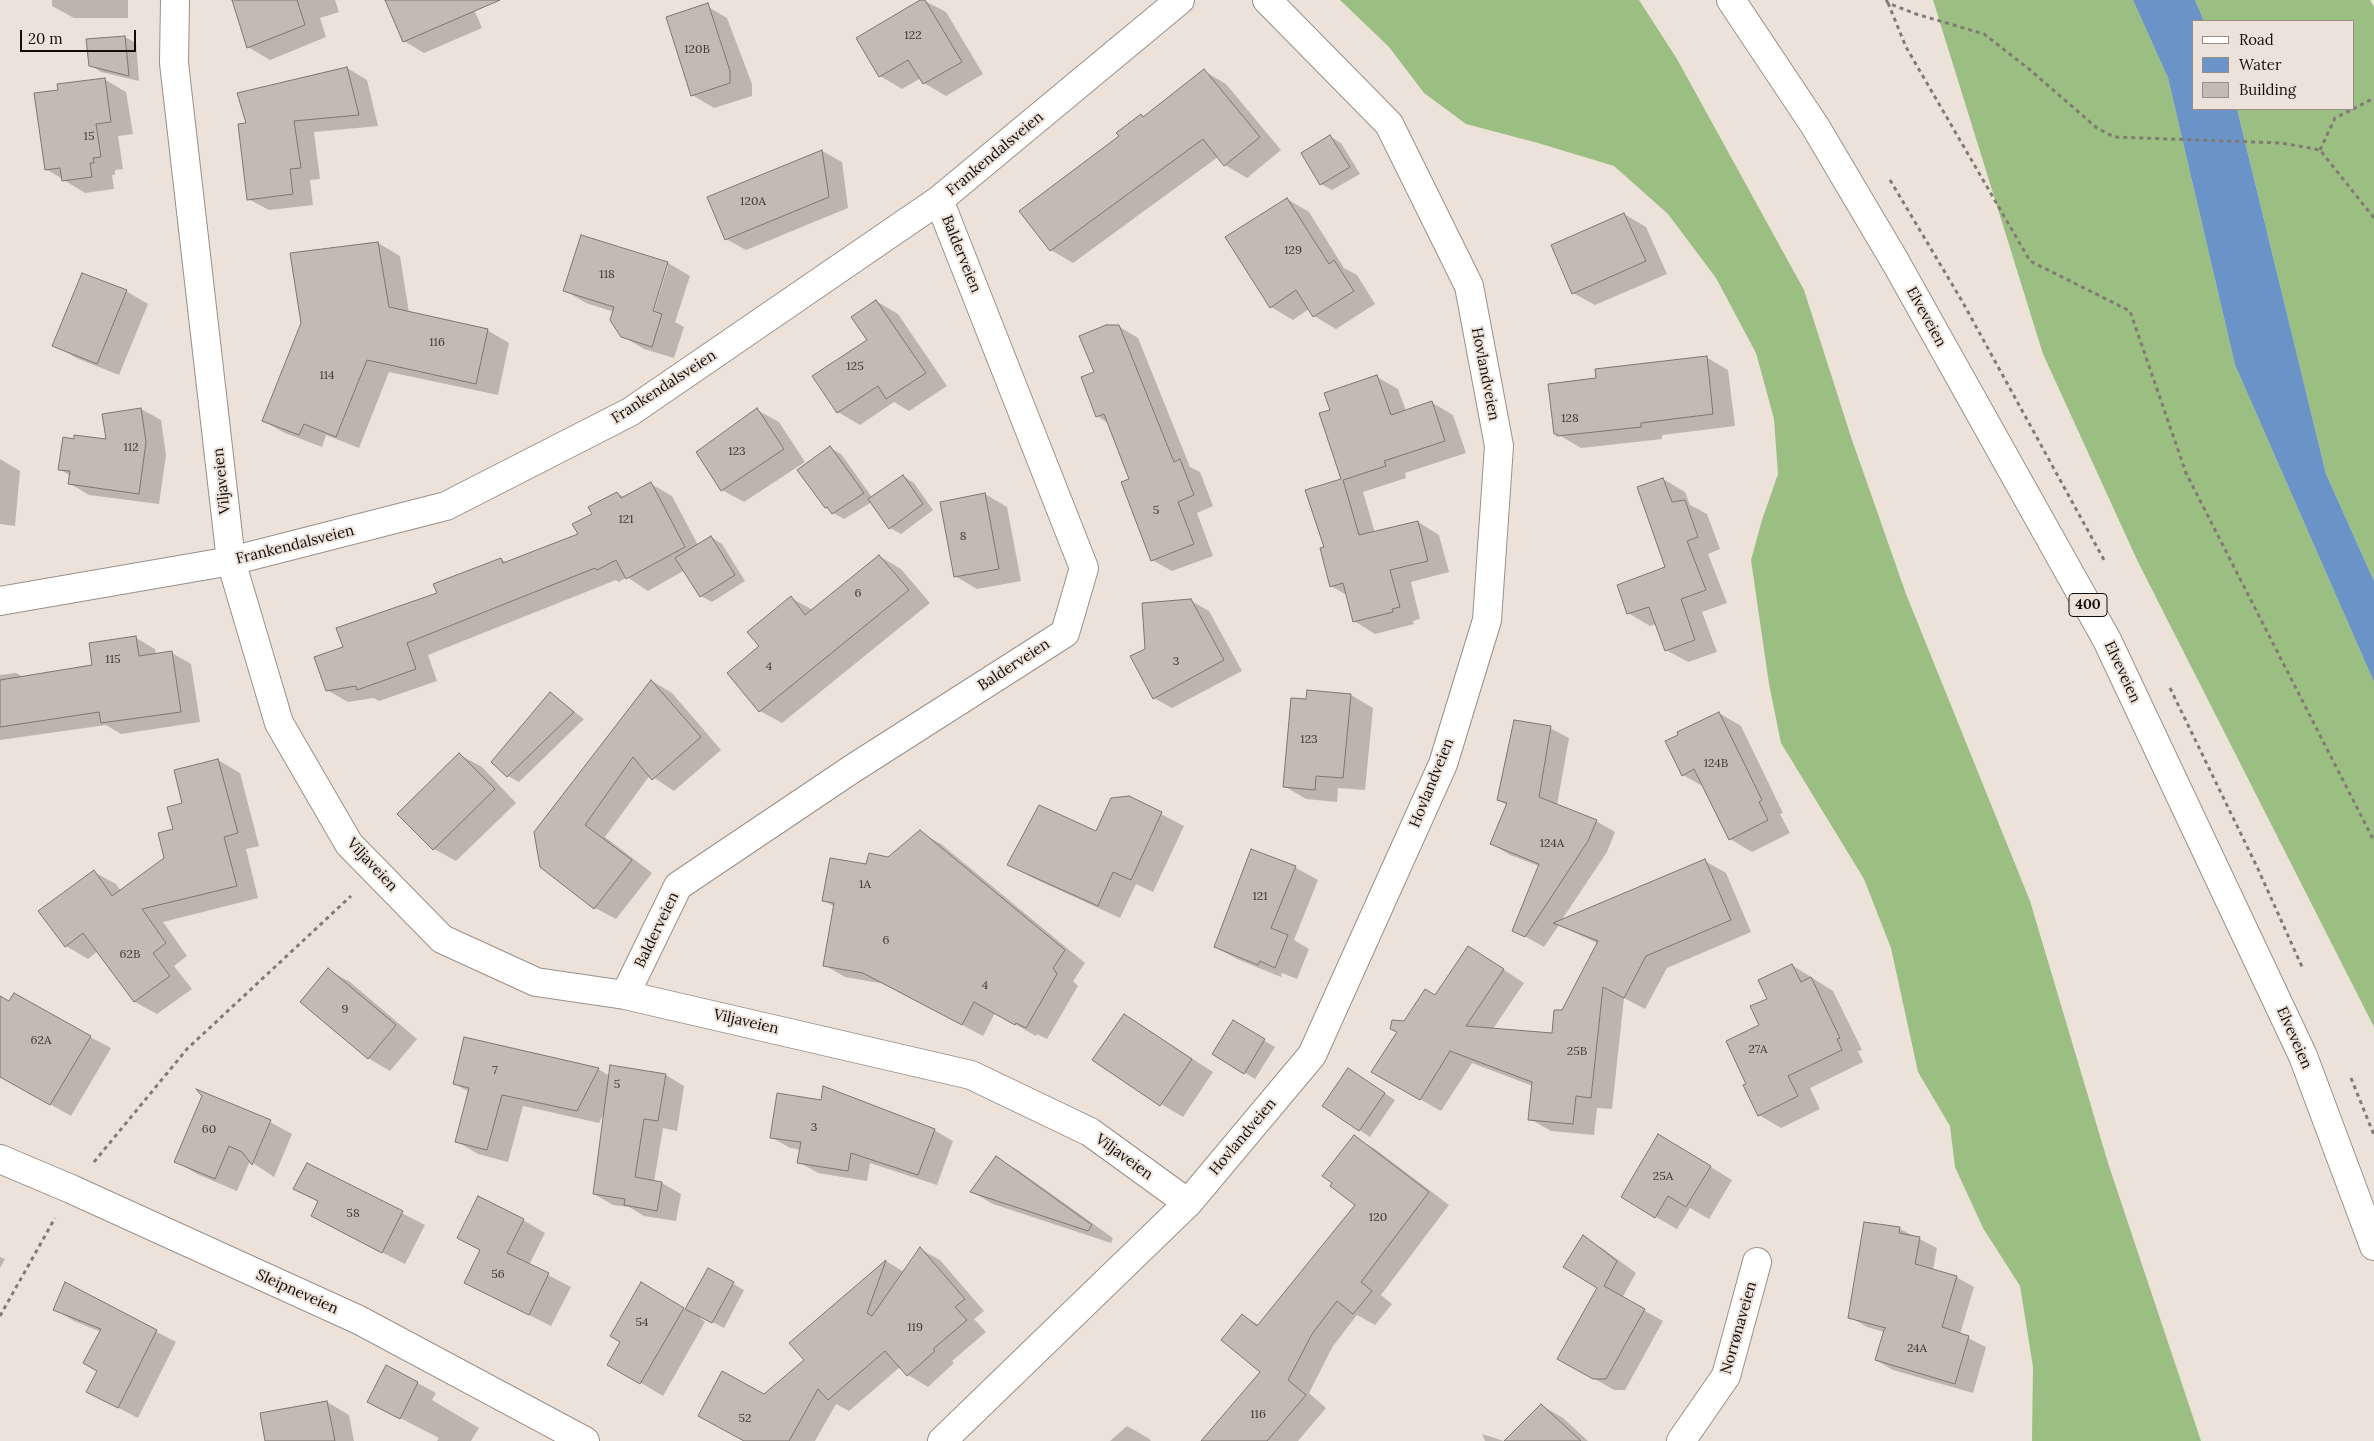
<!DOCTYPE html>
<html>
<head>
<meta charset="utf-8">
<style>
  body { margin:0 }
  #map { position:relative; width:2374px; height:1441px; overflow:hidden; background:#ede2d9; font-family:Lora,serif }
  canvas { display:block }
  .legend { position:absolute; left:2192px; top:20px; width:162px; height:90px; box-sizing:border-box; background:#ede2d9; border:1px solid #958d86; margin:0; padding:6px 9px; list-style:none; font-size:15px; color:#110d0a }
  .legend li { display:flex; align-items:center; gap:10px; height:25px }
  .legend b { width:25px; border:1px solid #958d86 }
  .scale { position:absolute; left:20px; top:30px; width:116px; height:22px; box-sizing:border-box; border:2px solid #110d0a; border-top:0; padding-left:6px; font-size:15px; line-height:18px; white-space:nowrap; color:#110d0a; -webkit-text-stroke:4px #ede2d9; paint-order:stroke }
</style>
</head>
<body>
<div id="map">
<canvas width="2374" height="1441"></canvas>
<ul class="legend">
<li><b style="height:6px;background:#fff"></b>Road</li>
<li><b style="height:14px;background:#6a93c8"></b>Water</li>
<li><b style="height:14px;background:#c5bab2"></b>Building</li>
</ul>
<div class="scale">20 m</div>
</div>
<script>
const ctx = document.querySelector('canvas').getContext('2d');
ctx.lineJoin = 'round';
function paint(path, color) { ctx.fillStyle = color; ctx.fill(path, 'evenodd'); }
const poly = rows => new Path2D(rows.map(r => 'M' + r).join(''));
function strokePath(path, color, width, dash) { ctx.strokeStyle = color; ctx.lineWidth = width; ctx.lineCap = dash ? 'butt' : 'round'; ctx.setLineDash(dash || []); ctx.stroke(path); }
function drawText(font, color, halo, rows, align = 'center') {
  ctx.font = font + ' Lora,serif'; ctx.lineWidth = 4; ctx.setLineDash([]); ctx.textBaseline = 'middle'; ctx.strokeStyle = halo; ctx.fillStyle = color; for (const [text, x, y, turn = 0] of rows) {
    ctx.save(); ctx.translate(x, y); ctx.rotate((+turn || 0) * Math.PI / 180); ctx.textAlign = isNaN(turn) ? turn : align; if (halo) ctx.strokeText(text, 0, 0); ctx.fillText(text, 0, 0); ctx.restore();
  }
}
paint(poly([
  [1340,0,1639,0,1677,59,1804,290,1851,437,1906,594,2030,901,2108,1163,2201,1441,2032,1441,2033,1367,2020,1286,1983,1228,1955,1167,1950,1126,1918,1072,1891,948,1864,879,1781,743,1769,684,1751,560,1762,520,1778,474,1774,419,1756,353,1716,278,1668,214,1614,166,1538,143,1466,124,1424,93,1389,47],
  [1933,0,2133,0,2168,78,2235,365,2374,682,2374,1027,2138,562,2043,354],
  [2195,0,2370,0,2374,7,2374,581,2326,474,2237,109,2353,109,2353,21,2204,21]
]), '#9bbe82');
paint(poly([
  [2133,0,2195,0,2204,21,2193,21,2193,109,2237,109,2326,474,2374,581,2374,682,2235,365,2168,78]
]), '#6a93c8');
paint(poly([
  [52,0,128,0,128,18,74,18,52,6],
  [250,0,335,0,339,12,320,18,326,37,270,60,248,47],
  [386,0,470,0,482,28,424,53,404,41],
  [923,0,946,12,983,74,946,96,924,83,921,78,902,89,880,76],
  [705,5,727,18,752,84,752,96,714,108,692,95],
  [125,37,136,43,139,81,101,72,90,65,88,40],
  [347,68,367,80,378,126,314,132,320,179,310,180,313,205,269,210,248,199,248,124],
  [1204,71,1226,84,1281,150,1247,178,1225,165,1218,157,1073,263,1051,250,1021,211,1121,136,1141,116,1145,118],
  [104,79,126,92,133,134,118,136,123,169,115,170,115,175,112,175,114,189,85,193,46,169,59,91],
  [1331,137,1341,143,1360,174,1332,190,1321,184],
  [822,151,842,162,848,208,746,250,726,239,709,198],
  [1287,199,1309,212,1344,268,1357,275,1375,304,1336,329,1314,316,1309,309,1293,320,1271,307],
  [1624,214,1646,227,1667,274,1595,305,1573,293],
  [581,236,668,263,690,276,675,322,684,327,674,358,644,349,622,336,614,312,586,303,564,290],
  [666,266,668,266,652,317,650,317],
  [378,243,400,256,409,313,487,330,509,343,498,395,389,372,359,448,326,435,322,447,285,433,263,421],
  [126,291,148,304,119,375,76,358,54,345],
  [876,301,898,314,947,386,909,411,894,402,860,425,838,412,868,341],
  [1118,326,1138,338,1190,467,1200,472,1213,506,1197,513,1213,556,1172,571,1152,560,1130,480,1108,423,1097,416,1095,373],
  [1706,357,1728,370,1735,426,1662,435,1662,439,1581,448,1559,435,1598,379],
  [1377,377,1398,389,1406,411,1431,402,1453,415,1466,453,1405,473,1406,478,1363,492,1375,533,1418,522,1439,535,1449,572,1411,582,1420,619,1413,621,1414,624,1375,634,1354,621,1348,596,1331,586,1325,547,1343,479,1331,410],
  [141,409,161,420,166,455,159,504,89,495,69,483,71,476,59,469,75,441,108,441],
  [757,410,779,422,805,462,744,502,722,490],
  [830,448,841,454,872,497,903,476,914,483,933,510,901,534,890,528,872,502,844,519,833,513,825,507],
  [0,459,20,471,15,526,0,524],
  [1663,479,1685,492,1690,505,1707,514,1720,549,1708,554,1727,603,1702,612,1717,652,1688,662,1666,650,1656,624,1650,626,1628,613,1667,568],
  [651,484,672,496,698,545,711,537,722,544,745,581,712,602,701,596,685,570,648,591,627,577,619,582,616,580,428,655,437,681,379,701,374,698,348,702,327,690,345,647,501,559,507,563,579,535,593,514,617,493,625,498],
  [985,494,1007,507,1021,581,977,589,955,576],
  [879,556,901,569,930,603,782,723,760,711,791,598,813,610],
  [1191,601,1209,611,1242,671,1172,708,1154,698,1146,649],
  [136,638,155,649,156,655,172,653,191,664,200,722,121,734,106,725,0,740,0,675,16,673,23,677,93,666],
  [652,681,672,693,721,750,674,791,650,775,605,837,652,873,616,919,595,908,541,866],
  [551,694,584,719,519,782,508,776,493,762],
  [1351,695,1373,708,1365,790,1338,788,1337,802,1306,799,1284,786,1307,701],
  [1719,713,1741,726,1783,813,1780,814,1790,833,1752,852,1730,839,1704,787,1683,775],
  [1550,728,1569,738,1557,805,1596,821,1615,832,1607,852,1561,921,1705,861,1726,873,1751,932,1667,968,1645,1009,1624,998,1612,1109,1597,1108,1594,1135,1551,1131,1530,1119,1533,1086,1472,1063,1441,1111,1372,1072,1405,1022,1436,997,1489,960,1524,983,1493,1029,1553,1034,1563,1012,1599,944,1559,925,1544,947,1514,930,1539,866,1510,855,1492,844,1507,805,1498,800],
  [460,755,482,767,516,803,456,861,434,849],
  [218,760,240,773,259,846,246,849,258,898,163,922,187,956,174,966,192,989,157,1014,135,1002,98,951,88,959,66,946,94,872,116,884,121,891,166,859,184,804,175,771],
  [1128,797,1184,826,1153,892,1136,884,1120,918,1031,877,1009,864,1096,833],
  [920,832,941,844,1085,963,1073,981,1078,986,1047,1039,1037,1034,1036,1036,995,1013,983,1036,885,984,845,977,824,965,835,907,823,900,867,866,888,858],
  [1252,851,1296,868,1318,880,1294,940,1309,949,1297,979,1282,973,1281,977,1237,959,1215,947],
  [1792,965,1833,991,1862,1050,1858,1051,1863,1062,1810,1088,1820,1109,1781,1128,1759,1115,1748,1084,1768,999],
  [328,970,350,982,417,1039,390,1071,368,1058],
  [0,998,90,1037,111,1048,71,1116,46,1102,0,1039],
  [1124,1015,1213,1072,1183,1117,1161,1104],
  [1233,1022,1275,1047,1255,1079,1214,1054],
  [598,1069,610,1076,666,1075,684,1086,677,1131,663,1128,654,1182,662,1183,681,1194,676,1221,644,1216,629,1207,613,1205,594,1194,605,1111,599,1123,523,1106,508,1162,478,1154,456,1141,469,1092,455,1084],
  [1359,1076,1395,1100,1370,1137,1324,1106],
  [270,1122,292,1134,274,1177,250,1161,237,1191,197,1174,175,1161],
  [934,1130,953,1141,937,1185,870,1163,867,1181,818,1173,799,1162,801,1150,790,1148,771,1137],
  [1354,1137,1375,1149,1449,1205,1381,1295,1392,1304,1375,1325,1357,1315,1333,1346,1309,1393,1326,1408,1298,1441,1222,1441,1262,1371,1242,1315,1259,1325,1357,1205],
  [1680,1148,1732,1180,1709,1219,1690,1208,1677,1229,1656,1217],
  [996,1158,1018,1170,1113,1238,1111,1243,993,1204,972,1192],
  [307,1164,425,1225,405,1264,334,1228,319,1202,295,1189],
  [523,1220,545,1233,529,1265,571,1287,551,1326,465,1283,481,1251,459,1238],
  [1866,1223,1900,1229,1937,1248,1933,1270,1956,1277,1974,1287,1960,1334,1986,1347,1973,1393,1893,1370,1876,1360,1884,1332,1867,1327,1850,1317],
  [1583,1237,1602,1248,1636,1273,1622,1298,1663,1321,1625,1390,1614,1390,1559,1358,1599,1287],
  [920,1249,940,1260,984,1311,974,1319,986,1332,952,1361,954,1363,928,1387,908,1375,900,1367,849,1411,836,1404,815,1441,745,1441,765,1396,806,1360,791,1343,886,1261,904,1272],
  [0,1257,5,1259,0,1268],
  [708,1269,744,1290,724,1328,701,1316,700,1318,705,1322,663,1396,609,1364,622,1342,641,1284,686,1310],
  [65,1284,176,1342,138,1418,88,1392,98,1371,101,1332,74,1321,55,1310],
  [386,1366,436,1393,432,1400,479,1428,471,1441,437,1441,439,1438,369,1402],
  [327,1402,349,1415,354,1441,267,1441],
  [1541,1405,1563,1418,1588,1441,1506,1441],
  [1127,1426,1148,1438,1151,1441,1110,1441],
  [1482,1434,1504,1441,1485,1441]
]), '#0003');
const building = poly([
  [232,0,297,0,305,25,247,48,232,0],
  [385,0,500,0,403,42,385,0],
  [920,0,925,0,962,62,923,84,908,60,879,77,856,38,920,0],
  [708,3,730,71,730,83,691,96,666,17,708,3],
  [125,36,129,76,89,66,86,39,125,36],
  [347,67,359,115,294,121,301,168,290,169,293,194,247,200,238,124,246,123,237,93,347,67],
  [1204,69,1260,137,1224,166,1203,139,1050,251,1019,211,1119,136,1116,133,1141,114,1143,117,1204,69],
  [105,78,111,122,96,124,101,157,93,158,94,163,90,163,92,177,62,181,60,168,45,170,34,93,58,90,57,84,105,78],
  [1330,135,1350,167,1320,185,1301,153,1330,135],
  [822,150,829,197,725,240,707,197,822,150],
  [1287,198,1329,264,1334,260,1354,291,1313,317,1296,290,1270,308,1225,237,1287,198],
  [1624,213,1646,261,1572,294,1551,245,1624,213],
  [581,235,668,262,653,311,662,314,652,347,621,337,610,320,614,307,563,291,581,235],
  [378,242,389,307,488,329,476,384,367,360,336,437,304,424,299,435,262,421,301,323,290,253,378,242],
  [82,273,127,290,97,364,52,346,82,273],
  [876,300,926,373,886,399,878,386,837,413,812,376,867,340,851,317,876,300],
  [1106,325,1119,325,1174,462,1180,459,1194,495,1178,502,1194,544,1151,561,1121,482,1129,479,1104,414,1096,417,1081,377,1094,372,1079,336,1106,325],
  [1707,356,1713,414,1641,423,1641,427,1557,436,1557,434,1554,434,1548,384,1596,378,1595,369,1707,356],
  [1377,375,1391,415,1432,401,1445,441,1384,461,1386,466,1343,480,1359,535,1418,521,1428,561,1390,570,1400,607,1392,609,1393,612,1353,622,1343,583,1330,587,1320,548,1324,547,1305,490,1341,479,1319,413,1330,410,1324,393,1377,375],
  [141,408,146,442,139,494,68,484,70,471,58,470,63,437,74,439,74,435,106,439,102,414,141,408],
  [757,408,784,449,721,491,696,452,757,408],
  [830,446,864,493,832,514,827,507,825,508,797,470,830,446],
  [903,475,923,504,889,529,868,499,903,475],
  [1663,478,1672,502,1685,500,1698,537,1687,541,1706,590,1681,599,1695,640,1665,651,1649,607,1627,614,1617,585,1665,567,1637,487,1663,478],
  [651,482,685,547,626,579,616,560,597,570,595,568,517,599,407,643,416,669,357,690,356,686,326,691,314,657,343,647,336,628,437,593,433,584,501,558,503,563,578,534,572,524,592,514,588,507,617,492,621,498,651,482],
  [985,493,999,569,954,577,940,502,985,493],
  [711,536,735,575,700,597,675,558,711,536],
  [879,555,909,590,759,712,727,673,759,646,747,632,791,596,805,615,879,555],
  [1191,599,1224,660,1153,699,1130,656,1145,649,1142,603,1191,599],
  [136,636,139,656,172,651,181,712,101,723,99,712,0,727,0,680,92,665,89,643,136,636],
  [651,680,701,737,652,780,633,757,585,825,632,860,594,909,540,867,534,832,651,680],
  [1307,690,1351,694,1343,778,1316,776,1315,790,1283,787,1291,698,1306,699,1307,690],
  [550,692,574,712,507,777,491,762,550,692],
  [1719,712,1762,800,1759,802,1768,820,1729,840,1694,769,1682,776,1665,741,1678,735,1677,732,1719,712],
  [1514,720,1551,726,1539,797,1597,820,1588,841,1525,937,1512,931,1539,864,1490,844,1507,803,1497,800,1514,720],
  [459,753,495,789,433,850,397,814,459,753],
  [218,759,238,833,224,837,237,886,142,909,166,943,153,953,170,976,134,1002,83,933,65,947,38,911,94,870,112,896,164,858,158,833,173,829,167,807,182,803,174,770,218,759],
  [1129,796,1162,812,1131,880,1113,872,1098,906,1007,865,1039,805,1096,831,1111,798,1129,796],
  [920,830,1065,950,1053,968,1057,974,1026,1028,1016,1023,1015,1025,974,1002,962,1025,863,973,823,966,834,903,822,901,830,858,866,864,869,853,888,857,920,830],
  [1251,849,1296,866,1271,928,1288,935,1275,968,1260,961,1258,965,1214,947,1251,849],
  [1705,859,1731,920,1646,956,1624,998,1603,987,1591,1098,1576,1096,1573,1124,1528,1120,1532,1082,1450,1051,1420,1100,1371,1072,1397,1032,1390,1029,1392,1020,1404,1021,1425,989,1435,995,1468,946,1504,969,1466,1026,1552,1033,1554,1010,1562,1010,1598,941,1553,923,1705,859],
  [1792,964,1801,982,1811,977,1840,1038,1837,1039,1842,1050,1788,1076,1798,1096,1758,1116,1743,1085,1746,1084,1726,1041,1759,1025,1750,1006,1767,999,1758,980,1792,964],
  [328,968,396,1025,368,1059,300,1002,328,968],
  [14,993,91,1036,50,1105,0,1077,0,996,9,1001,14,993],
  [1124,1014,1192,1059,1160,1106,1092,1060,1124,1014],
  [1233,1020,1265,1039,1244,1074,1212,1054,1233,1020],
  [464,1037,599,1068,577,1111,502,1095,487,1150,455,1142,469,1088,453,1084,464,1037],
  [610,1065,666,1074,658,1121,644,1119,635,1177,662,1182,657,1211,624,1205,625,1199,593,1194,610,1065],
  [1348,1068,1385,1093,1359,1131,1322,1106,1348,1068],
  [823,1086,935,1129,918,1175,851,1153,848,1171,797,1163,801,1142,770,1138,777,1093,821,1100,823,1086],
  [196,1089,271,1120,252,1165,242,1152,229,1146,215,1179,174,1162,202,1096,196,1089],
  [1658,1134,1711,1166,1686,1207,1668,1196,1655,1218,1621,1197,1658,1134],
  [1354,1135,1429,1192,1361,1282,1372,1291,1353,1314,1337,1301,1312,1334,1288,1380,1306,1395,1267,1441,1201,1441,1260,1372,1221,1340,1242,1314,1257,1326,1355,1205,1330,1186,1332,1183,1322,1176,1354,1135],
  [996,1156,1092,1225,1088,1231,970,1192,996,1156],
  [307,1163,403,1211,382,1253,311,1216,318,1201,293,1189,307,1163],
  [478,1196,524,1219,507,1253,549,1273,529,1315,464,1283,480,1250,457,1238,478,1196],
  [1864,1222,1900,1227,1899,1233,1920,1237,1915,1264,1957,1276,1942,1327,1969,1336,1955,1384,1875,1360,1884,1330,1886,1328,1848,1318,1864,1222],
  [1583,1235,1617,1261,1604,1286,1645,1309,1606,1379,1593,1379,1557,1359,1597,1288,1563,1267,1583,1235],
  [920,1247,965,1299,955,1307,967,1320,933,1349,935,1351,907,1376,885,1351,828,1400,818,1389,789,1441,744,1441,698,1416,722,1371,764,1394,804,1360,789,1343,886,1260,867,1313,872,1316,920,1247],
  [708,1268,734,1282,712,1323,685,1309,708,1268],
  [65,1282,157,1330,118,1408,86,1392,97,1371,83,1363,101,1329,53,1310,65,1282],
  [641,1282,684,1308,640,1384,607,1365,620,1342,610,1336,641,1282],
  [386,1365,418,1382,400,1419,367,1402,386,1365],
  [327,1401,335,1441,265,1441,260,1413,327,1401],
  [1541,1404,1581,1441,1504,1441,1541,1404]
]);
paint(building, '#c5bab2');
strokePath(building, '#7f756e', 1);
const street = poly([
  [175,0,174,63,231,561,279,723,349,844,442,939,536,982,625,995,971,1075,1090,1132,1188,1203],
  [0,601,231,561,446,506,630,412,939,200,1180,0],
  [625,995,678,886,852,769,1065,633,1084,568,939,200],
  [0,1159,71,1189,359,1320,585,1441],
  [942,1441,1188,1203,1312,1055,1443,764,1487,620,1499,446,1469,286,1389,124,1267,0],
  [1681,1441,1726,1376,1757,1262]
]);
const highway = poly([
  [1731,0,1815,126,1896,263,2107,640,2303,1056,2374,1246]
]);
strokePath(street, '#9a9088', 30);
strokePath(highway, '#9a9088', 30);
strokePath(poly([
  [1886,0,1888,3,1916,14,1984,34,2029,69,2097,128,2114,137,2282,143,2320,150,2374,218],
  [1888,3,1906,47,2030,261,2130,311,2186,473,2374,841],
  [2353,109,2374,98],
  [2320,150,2335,118,2353,109],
  [1890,180,1962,301,2104,560],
  [2170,688,2258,869,2303,969],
  [2351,1078,2374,1135],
  [94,1162,187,1049,351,896],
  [0,1316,55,1218]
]), '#827a74', 3, [4, 4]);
strokePath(street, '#fff', 28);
strokePath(highway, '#fff', 28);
drawText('12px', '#3e3834', null, [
  ["122",913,36],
  ["120B",697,50],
  ["15",89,137],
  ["120A",753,202],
  ["129",1293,251],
  ["118",607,275],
  ["116",437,343],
  ["125",855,367],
  ["114",327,376],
  ["128",1570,419],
  ["112",131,448],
  ["123",737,452],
  ["5",1156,511],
  ["121",626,520],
  ["8",963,537],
  ["6",858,594],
  ["115",113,660],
  ["3",1176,662],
  ["4",769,667],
  ["123",1309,740],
  ["124B",1716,764],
  ["124A",1552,844],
  ["1A",865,885],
  ["121",1260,897],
  ["6",886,941],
  ["62B",130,955],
  ["4",985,986],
  ["9",345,1010],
  ["62A",41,1041],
  ["27A",1758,1050],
  ["25B",1577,1052],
  ["7",495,1071],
  ["5",617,1085],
  ["3",814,1128],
  ["60",209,1130],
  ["25A",1663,1177],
  ["58",353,1214],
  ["120",1378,1218],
  ["56",498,1275],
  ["54",642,1323],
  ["119",915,1328],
  ["24A",1917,1349],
  ["116",1258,1415],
  ["52",745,1419]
]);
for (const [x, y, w] of [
  [2088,605,38]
]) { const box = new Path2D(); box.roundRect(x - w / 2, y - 11.5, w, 23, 4); ctx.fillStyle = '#ede2d9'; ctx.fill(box); strokePath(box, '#110d0a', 1); }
drawText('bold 14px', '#110d0a', null, [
  ["400",2088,605]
]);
drawText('15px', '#110d0a', '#ede2d9', [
  ["Frankendalsveien",995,154,-40],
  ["Balderveien",961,254,68],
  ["Elveveien",1926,317,61],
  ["Hovlandveien",1485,374,79],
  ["Frankendalsveien",664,387,-33],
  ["Viljaveien",222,481,-96],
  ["Frankendalsveien",295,545,-14],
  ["Balderveien",1014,665,-33],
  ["Elveveien",2122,672,65],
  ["Hovlandveien",1432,783,-68],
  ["Viljaveien",372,865,47],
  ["Balderveien",657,930,-64],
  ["Viljaveien",746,1022,13],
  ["Elveveien",2294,1038,66],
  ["Hovlandveien",1243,1137,-50],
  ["Viljaveien",1124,1157,36],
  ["Sleipneveien",297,1292,24],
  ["Norrønaveien",1739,1328,-74]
]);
</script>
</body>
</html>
